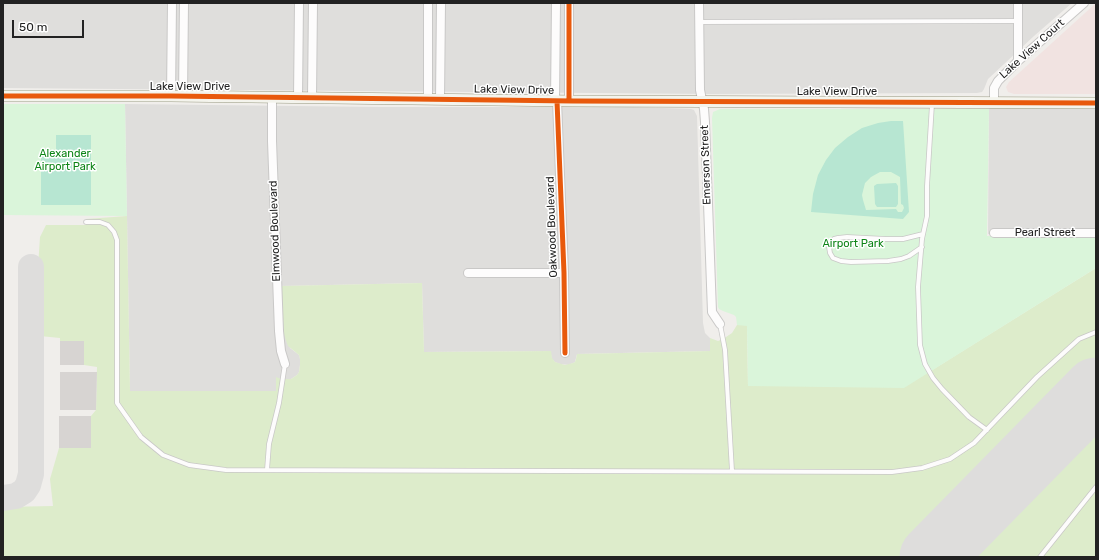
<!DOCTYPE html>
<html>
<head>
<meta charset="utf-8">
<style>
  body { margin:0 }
  #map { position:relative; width:1099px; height:560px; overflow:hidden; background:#f0eeeb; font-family:Rubik,sans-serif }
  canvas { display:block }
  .frame { position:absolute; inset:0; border:4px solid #222; pointer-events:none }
  .scale { position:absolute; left:12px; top:20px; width:72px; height:18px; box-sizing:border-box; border:2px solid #222; border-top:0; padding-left:5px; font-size:12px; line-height:14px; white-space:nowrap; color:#222; -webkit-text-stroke:3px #fff; paint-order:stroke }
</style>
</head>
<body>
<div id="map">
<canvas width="1099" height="560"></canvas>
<div class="frame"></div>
<div class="scale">50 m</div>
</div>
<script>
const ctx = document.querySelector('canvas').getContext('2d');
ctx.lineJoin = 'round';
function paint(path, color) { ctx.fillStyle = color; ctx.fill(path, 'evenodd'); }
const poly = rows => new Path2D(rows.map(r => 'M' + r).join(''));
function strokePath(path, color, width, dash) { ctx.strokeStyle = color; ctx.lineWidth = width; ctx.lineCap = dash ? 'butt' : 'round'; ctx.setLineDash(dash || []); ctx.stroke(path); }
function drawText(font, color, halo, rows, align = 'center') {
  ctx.font = font + ' Rubik,sans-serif'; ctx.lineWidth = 3; ctx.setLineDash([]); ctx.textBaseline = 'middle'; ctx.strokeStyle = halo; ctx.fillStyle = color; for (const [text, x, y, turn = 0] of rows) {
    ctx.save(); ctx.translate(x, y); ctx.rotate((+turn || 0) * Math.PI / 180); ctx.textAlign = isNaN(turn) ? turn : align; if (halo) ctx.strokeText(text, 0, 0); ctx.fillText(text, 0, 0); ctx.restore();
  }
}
paint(poly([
  [3,3,1072,3,1034,36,988,79,984,89,982,92,977,93,711,94,3,88],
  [994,102,1096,103,1096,234,988,234,989,109],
  [125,104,380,107,633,107,691,109,694,110,697,116,703,323,705,333,710,338,710,351,577,354,575,362,569,365,560,364,555,362,552,359,550,351,424,352,422,283,282,286,283,327,290,348,299,355,300,359,300,365,299,372,297,375,291,379,281,379,276,391,130,391]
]), '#dfdedc');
paint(poly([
  [1096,3,1096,94,1014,94,1008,92,1006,87,1009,82]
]), '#f1e3e1');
paint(poly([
  [127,216,130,391,276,391,276,377,281,379,291,379,297,375,299,372,300,365,300,359,299,355,288,346,284,335,281,286,422,283,424,352,551,351,552,358,555,362,565,365,573,363,575,362,576,359,577,354,710,351,710,338,718,341,723,339,732,333,737,325,747,325,748,386,929,372,1096,268,1096,365,907,557,3,557,3,507,53,506,50,479,59,448,91,448,91,416,96,410,97,367,84,365,84,341,60,341,60,338,40,336,38,267,40,237,46,225,86,225,86,219],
  [1096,422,1096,557,964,557]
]), '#ddeccb');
paint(poly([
  [3,104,125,104,127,216,3,215],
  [720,109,989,109,987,236,1096,237,1096,268,904,388,748,386,747,326,737,325,736,317,734,315,723,311,719,309,718,307,712,118,713,112]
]), '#daf5da');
paint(poly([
  [891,121,903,121,909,212,903,219,811,212,813,194,818,175,826,160,835,148,848,137,862,128,878,123],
  [880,172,891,172,900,177,901,204,903,205,904,208,902,212,898,212,896,209,866,210,863,200,862,195,865,183,871,177],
  [56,135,91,135,91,205,41,205,41,153,56,153],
  [896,183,898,186,898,204,896,207,877,207,875,204,874,186,877,184]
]), '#b7e6d2');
strokePath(poly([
  [3,498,16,496,24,491,28,485,31,474,31,267]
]), '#dedddc', 26);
strokePath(poly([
  [932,557,1096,390]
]), '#dedddc', 65);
paint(poly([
  [60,341,84,341,84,365,60,365],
  [60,372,97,372,96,410,60,410],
  [59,416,91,416,91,448,59,448]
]), '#d7d4d2');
const lane = poly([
  [699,22,1018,21],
  [932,104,927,186,927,216,922,239,918,287,920,345,925,364,933,378,942,389,969,417,987,430],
  [86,222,100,222,108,225,114,232,117,240,117,403,141,437,163,455,189,465,226,470,892,472,922,468,950,459,974,443,1037,377,1079,339,1096,332],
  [922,247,909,256,901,259,888,261,851,262,841,261,833,258,830,253,829,247,831,242,834,239,838,238,847,237,886,239,903,239,923,234],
  [720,324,725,350,732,471],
  [267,470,269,444,279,403,285,364],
  [1040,557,1096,487]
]);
const street = poly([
  [699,3,700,90,704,109,705,122,712,312,720,324],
  [1018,3,1018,61],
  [171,96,172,3],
  [183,97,184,3],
  [272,97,272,141,279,331,281,351,285,364],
  [298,98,299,3],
  [312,98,313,3],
  [428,99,428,3],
  [440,100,441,3],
  [555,101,556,3],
  [557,101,564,273,565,353],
  [569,101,569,3],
  [994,102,994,88,998,81,1018,61,1084,3],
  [994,233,1096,233],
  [468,273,564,273]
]);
const secondary = poly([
  [3,96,171,96,573,101,1096,103]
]);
strokePath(lane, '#c9c8c7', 5.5);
strokePath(street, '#c9c8c7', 10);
strokePath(secondary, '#999a82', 12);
strokePath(lane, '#fdfcfc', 4);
strokePath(street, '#fdfcfc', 8);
strokePath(secondary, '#f4f4ed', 11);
strokePath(poly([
  [3,96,171,96,573,101,1096,103],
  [557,101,564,273,565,353],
  [569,101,569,3]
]), '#e8590c', 5);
drawText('11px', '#222', '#fff', [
  ["Lake View Court",1032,49,-42],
  ["Lake View Drive",190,87],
  ["Lake View Drive",514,90,1],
  ["Lake View Drive",837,92],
  ["Emerson Street",706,165,-92],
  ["Oakwood Boulevard",552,227,-92],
  ["Elmwood Boulevard",275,231,-92],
  ["Pearl Street",1045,233]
]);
drawText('11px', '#0c8416', '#fff', [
  ["Alexander",65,154],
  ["Airport Park",65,167],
  ["Airport Park",853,244]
]);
</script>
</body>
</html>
